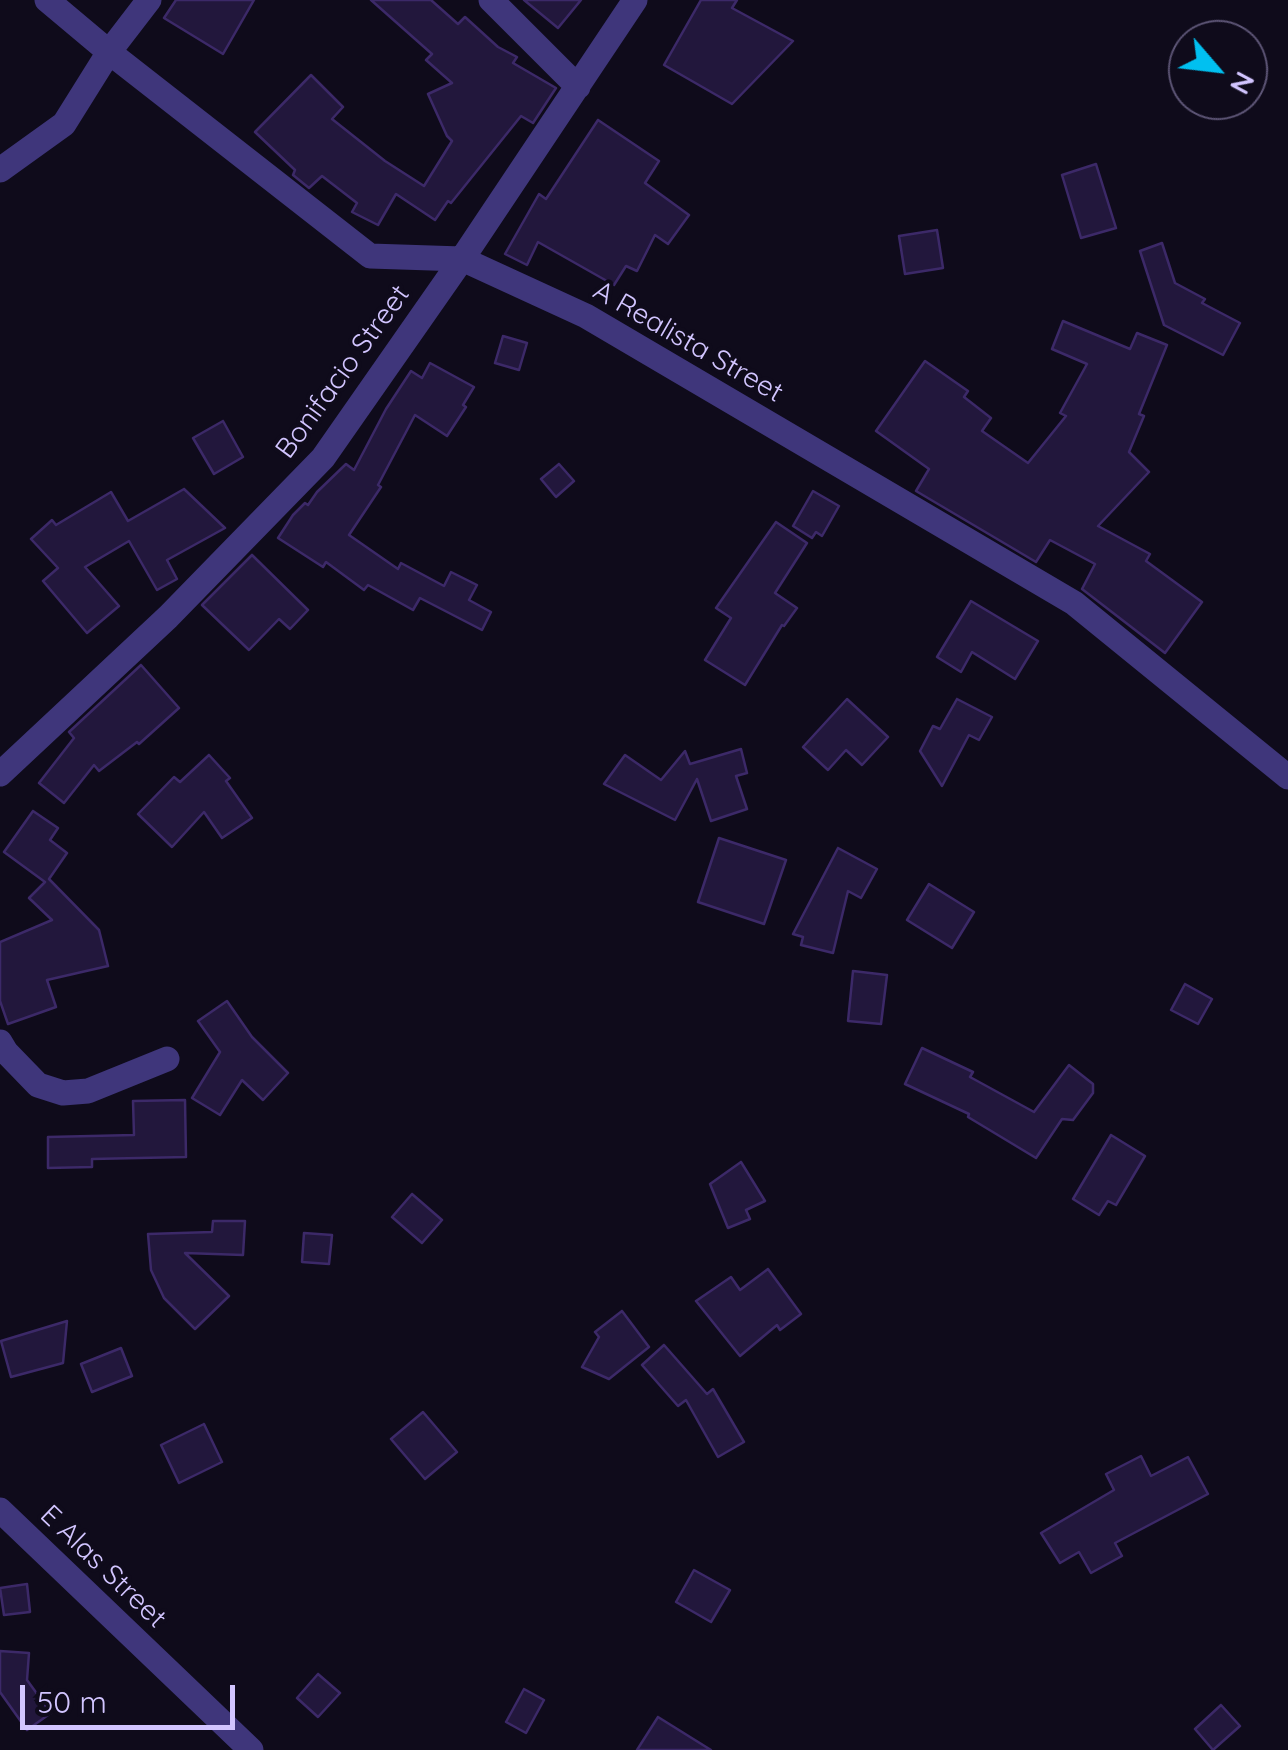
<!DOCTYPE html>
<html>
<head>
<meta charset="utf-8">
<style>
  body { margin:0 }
  #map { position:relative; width:1288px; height:1750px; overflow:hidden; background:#0f0b1b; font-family:Quicksand,sans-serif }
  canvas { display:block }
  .north { position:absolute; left:1168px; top:20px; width:100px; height:100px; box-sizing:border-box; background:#0f0b1b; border:2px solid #5d5576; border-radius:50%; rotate:118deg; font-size:28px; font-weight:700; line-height:40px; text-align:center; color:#d2c5ff }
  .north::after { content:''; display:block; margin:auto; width:35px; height:45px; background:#01c0f0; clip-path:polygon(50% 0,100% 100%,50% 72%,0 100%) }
  .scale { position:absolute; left:20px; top:1685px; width:215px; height:45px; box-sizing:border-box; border:5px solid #d2c5ff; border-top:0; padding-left:12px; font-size:30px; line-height:35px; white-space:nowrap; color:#d2c5ff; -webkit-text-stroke:8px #0f0b1b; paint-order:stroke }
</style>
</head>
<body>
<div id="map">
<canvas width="1288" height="1750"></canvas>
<div class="north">N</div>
<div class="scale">50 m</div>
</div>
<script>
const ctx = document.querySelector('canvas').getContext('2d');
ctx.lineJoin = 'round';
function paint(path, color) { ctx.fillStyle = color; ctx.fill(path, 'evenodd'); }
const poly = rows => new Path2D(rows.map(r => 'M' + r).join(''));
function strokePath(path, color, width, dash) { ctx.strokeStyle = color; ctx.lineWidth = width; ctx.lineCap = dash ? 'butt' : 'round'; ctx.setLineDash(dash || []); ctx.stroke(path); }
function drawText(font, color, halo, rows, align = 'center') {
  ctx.font = font + ' Quicksand,sans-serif'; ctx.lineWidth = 8; ctx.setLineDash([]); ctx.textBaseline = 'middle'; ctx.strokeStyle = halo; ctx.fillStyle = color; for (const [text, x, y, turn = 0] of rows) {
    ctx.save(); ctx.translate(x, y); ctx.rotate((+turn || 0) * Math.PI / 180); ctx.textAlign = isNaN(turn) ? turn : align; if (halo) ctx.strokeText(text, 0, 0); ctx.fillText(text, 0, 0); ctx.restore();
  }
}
const building = poly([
  [176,0,254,0,223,54,164,18,176,0],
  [371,0,431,0,458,24,465,17,498,47,517,57,513,63,556,88,533,123,521,116,451,203,448,201,435,220,396,194,378,225,352,212,357,203,322,176,309,188,293,175,295,170,255,132,311,75,343,107,332,119,385,161,424,186,452,141,447,136,428,94,452,83,426,60,432,54,371,0],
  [524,0,581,0,558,28,524,0],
  [701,0,737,0,732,8,793,41,732,104,664,65,701,0],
  [598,120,659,161,645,183,689,215,668,244,655,235,637,271,626,266,614,285,538,242,527,265,505,254,539,194,546,199,598,120],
  [1096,164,1116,228,1081,238,1062,175,1096,164],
  [937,230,943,268,905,274,899,236,937,230],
  [1162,243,1175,283,1205,299,1202,303,1240,323,1223,355,1164,325,1140,251,1162,243],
  [1063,321,1130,349,1137,333,1167,345,1139,414,1144,416,1129,452,1149,472,1098,526,1150,554,1146,561,1202,602,1165,653,1082,589,1095,564,1050,540,1036,562,916,491,929,469,876,431,925,361,968,391,964,397,991,418,982,431,1028,463,1066,416,1060,413,1087,364,1052,349,1063,321],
  [503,336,527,343,519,370,495,363,503,336],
  [430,363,474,387,463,405,466,407,447,436,415,415,378,485,381,487,349,535,398,569,401,563,444,586,451,572,477,585,469,600,491,612,482,630,420,598,413,610,368,585,364,590,326,562,323,567,278,538,293,515,305,503,308,505,317,492,346,464,354,470,386,409,411,371,422,378,430,363],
  [223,421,243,457,214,474,193,438,223,421],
  [559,464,574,481,556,497,541,479,559,464],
  [184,489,225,528,167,560,177,579,157,590,129,541,85,567,119,606,87,633,43,581,58,568,31,539,52,520,56,525,111,492,128,521,184,489],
  [813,491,839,506,822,536,816,532,812,538,793,526,813,491],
  [776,522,807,543,775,593,797,608,784,626,782,625,745,685,705,660,731,618,716,608,776,522],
  [252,555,308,610,290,629,279,619,249,650,202,605,252,555],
  [971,601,1038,641,1015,679,972,652,961,672,937,657,971,601],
  [141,665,179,708,139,744,137,742,99,771,94,765,64,803,39,783,74,738,69,732,141,665],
  [847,699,888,737,862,765,846,750,828,770,803,747,847,699],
  [957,699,992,717,979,740,969,735,942,786,920,751,933,726,940,729,957,699],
  [741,749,747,773,736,776,747,809,711,821,697,779,675,820,604,784,625,755,661,780,685,751,690,764,741,749],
  [209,755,230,778,226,781,252,818,222,838,204,812,172,847,138,814,174,777,180,782,209,755],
  [33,811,58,828,50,840,67,853,49,879,99,930,108,966,47,980,56,1007,8,1024,0,1001,0,942,52,920,29,898,45,882,4,852,33,811],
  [719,838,786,860,764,924,698,902,719,838],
  [838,848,877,869,861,898,848,891,833,953,801,945,803,937,793,934,838,848],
  [929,884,974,912,952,948,907,920,929,884],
  [853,971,887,975,881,1024,848,1021,853,971],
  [1185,984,1212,999,1198,1024,1171,1010,1185,984],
  [227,1001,252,1037,288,1073,263,1100,242,1080,220,1115,192,1098,220,1052,198,1021,227,1001],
  [922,1048,973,1072,970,1077,1034,1112,1069,1065,1093,1084,1093,1093,1073,1120,1062,1119,1036,1158,968,1117,969,1114,905,1084,922,1048],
  [185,1100,186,1157,92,1159,92,1167,48,1168,48,1137,134,1135,133,1101,185,1100],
  [1111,1135,1145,1156,1116,1205,1108,1201,1099,1215,1073,1199,1111,1135],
  [741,1162,765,1201,746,1210,750,1219,728,1228,710,1184,741,1162],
  [412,1194,442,1220,422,1243,392,1217,412,1194],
  [213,1221,245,1221,243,1255,185,1253,229,1296,195,1329,164,1298,151,1270,148,1234,212,1232,213,1221],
  [304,1233,332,1235,329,1264,302,1262,304,1233],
  [768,1269,801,1314,780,1330,777,1325,740,1356,696,1301,731,1277,740,1290,768,1269],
  [622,1311,649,1347,609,1379,582,1367,599,1337,595,1332,622,1311],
  [67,1321,63,1363,11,1377,1,1341,67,1321],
  [664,1345,707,1394,713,1389,744,1442,718,1457,686,1400,678,1406,642,1365,664,1345],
  [121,1348,132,1376,92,1392,81,1364,121,1348],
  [423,1412,457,1452,425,1479,391,1439,423,1412],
  [204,1424,222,1462,179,1483,161,1445,204,1424],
  [1141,1456,1151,1476,1188,1457,1208,1494,1115,1543,1122,1556,1091,1573,1079,1552,1060,1563,1041,1533,1114,1490,1106,1474,1141,1456],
  [694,1570,730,1590,711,1622,676,1602,694,1570],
  [27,1584,30,1612,4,1615,0,1588,27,1584],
  [0,1651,29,1653,27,1680,51,1713,27,1730,0,1692,0,1651],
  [318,1674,340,1693,318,1717,297,1698,318,1674],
  [524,1689,544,1700,526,1733,506,1722,524,1689],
  [1221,1705,1240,1726,1213,1750,1195,1729,1221,1705],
  [658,1717,711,1750,637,1750,658,1717]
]);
paint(building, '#22173c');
strokePath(building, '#3c2968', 2.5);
strokePath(poly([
  [47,0,109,52,370,256,462,259,586,316,1074,603,1288,777],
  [491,0,578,87],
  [0,170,64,124,109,52,149,0],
  [0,774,168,617,323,458,462,259,635,0],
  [0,1042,6,1052,38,1085,63,1093,88,1091,167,1059],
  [0,1510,251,1750]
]), '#3f367b', 25);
drawText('28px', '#d2c5ff', '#0f0b1b', [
  ["A Realista Street",688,342,30],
  ["Bonifacio Street",343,372,-54],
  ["E Alas Street",103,1567,44]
]);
</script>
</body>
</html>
